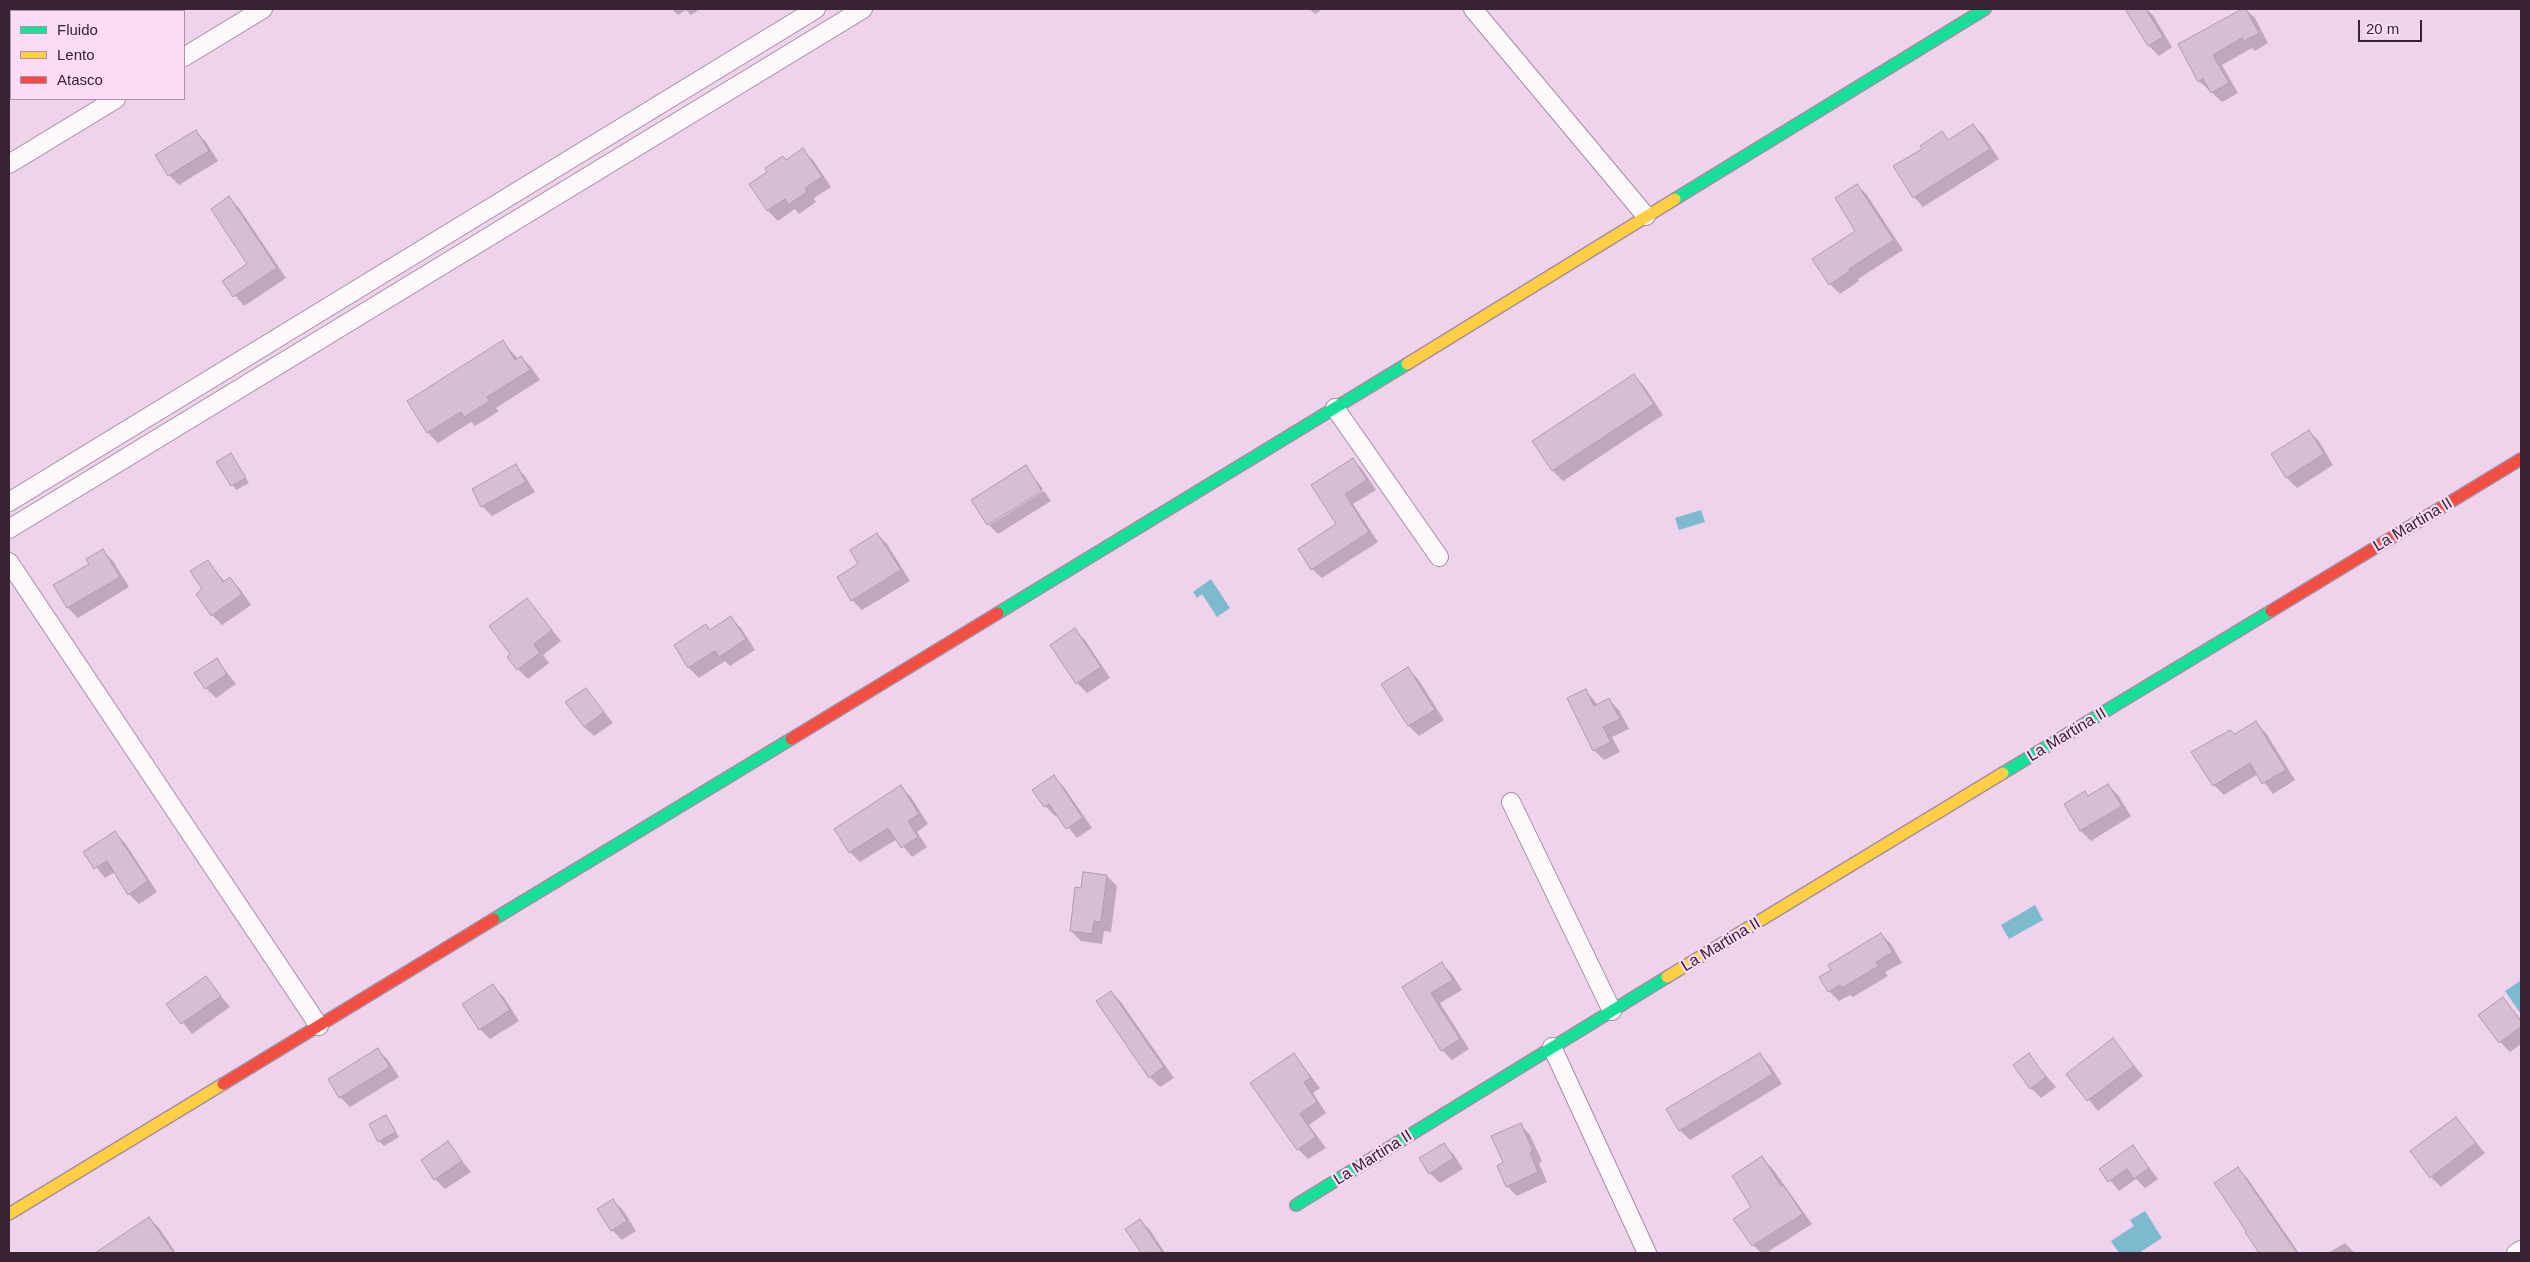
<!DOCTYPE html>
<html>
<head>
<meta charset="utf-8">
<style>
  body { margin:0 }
  #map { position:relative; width:2530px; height:1262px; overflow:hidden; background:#efd3ec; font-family:Arial,sans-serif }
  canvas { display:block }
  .frame { position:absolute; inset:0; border:10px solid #382335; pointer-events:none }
  .legend { position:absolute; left:10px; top:10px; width:175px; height:90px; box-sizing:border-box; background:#fcdbf7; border:1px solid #ae91a9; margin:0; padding:6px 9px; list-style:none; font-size:15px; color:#382335 }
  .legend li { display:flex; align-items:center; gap:10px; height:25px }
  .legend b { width:25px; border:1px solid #ae91a9 }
  .scale { position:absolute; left:2358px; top:20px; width:64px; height:22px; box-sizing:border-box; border:2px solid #382335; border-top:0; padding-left:6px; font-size:15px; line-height:18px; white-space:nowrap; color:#382335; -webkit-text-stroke:4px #fcdbf7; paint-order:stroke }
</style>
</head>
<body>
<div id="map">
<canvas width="2530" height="1262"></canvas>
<div class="frame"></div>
<ul class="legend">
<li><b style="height:6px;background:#16e098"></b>Fluido</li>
<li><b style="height:6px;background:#ffcf43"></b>Lento</li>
<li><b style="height:6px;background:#f24e42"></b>Atasco</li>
</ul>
<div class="scale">20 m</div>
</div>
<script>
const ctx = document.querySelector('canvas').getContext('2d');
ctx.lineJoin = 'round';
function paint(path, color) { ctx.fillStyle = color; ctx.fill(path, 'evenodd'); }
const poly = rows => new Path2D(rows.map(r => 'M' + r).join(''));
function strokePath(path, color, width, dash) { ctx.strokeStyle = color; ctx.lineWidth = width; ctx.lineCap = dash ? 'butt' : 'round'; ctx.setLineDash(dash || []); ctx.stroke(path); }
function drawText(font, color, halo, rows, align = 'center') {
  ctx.font = font + ' Arial,sans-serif'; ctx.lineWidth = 4.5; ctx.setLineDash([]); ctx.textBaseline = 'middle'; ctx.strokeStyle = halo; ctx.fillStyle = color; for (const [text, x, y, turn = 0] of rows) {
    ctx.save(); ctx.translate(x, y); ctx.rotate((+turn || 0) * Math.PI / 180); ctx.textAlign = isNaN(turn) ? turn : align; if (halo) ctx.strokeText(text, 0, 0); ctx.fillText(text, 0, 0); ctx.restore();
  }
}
paint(poly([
  [1701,510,1705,522,1679,530,1675,518],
  [1211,579,1230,608,1217,617,1202,594,1197,598,1193,592],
  [2035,905,2043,920,2009,939,2001,925],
  [2520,981,2521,983,2521,1014,2505,991],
  [2145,1211,2162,1238,2139,1253,2119,1253,2111,1241,2134,1226,2130,1220]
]), '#7dbace');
paint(poly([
  [672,9,700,9,691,15,686,10,678,15],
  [1309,9,1323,9,1315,14],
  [2136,9,2146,9,2153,15,2172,47,2159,56,2149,46,2129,13],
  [2245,9,2255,18,2268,43,2255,51,2252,48,2222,65,2238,93,2222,102,2199,81,2179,45],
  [1973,125,1983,135,1999,159,1923,207,1914,197,1924,150,1942,133,1949,141],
  [196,132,206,142,218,161,179,185,169,175],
  [803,150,813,160,831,187,814,198,816,202,799,214,795,209,778,221,768,211,751,184],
  [1857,185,1867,195,1903,250,1858,279,1859,281,1840,294,1830,284,1857,231],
  [229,198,239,208,286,278,244,306,224,282,249,265],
  [503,342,518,359,521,357,531,367,540,380,496,408,499,411,475,426,471,422,438,443,428,433,409,402],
  [1634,376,1644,386,1663,415,1563,481,1553,471,1534,442],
  [2309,431,2319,441,2333,465,2297,488,2287,478,2272,454],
  [231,455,249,483,236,490,218,462],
  [1352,459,1362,469,1376,490,1353,504,1378,542,1322,578,1312,569,1338,524],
  [515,466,525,476,535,492,492,516,482,506],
  [1026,467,1043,489,989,522,989,525,973,500],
  [1044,491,1051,501,998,534,989,525],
  [877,534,887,544,910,581,862,610,852,600,838,577,860,564],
  [103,551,113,561,129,587,78,618,68,608,91,564],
  [207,561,225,582,230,579,240,589,251,605,222,625,212,615,204,589],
  [527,599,561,641,543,655,549,663,528,679,518,669,512,654],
  [731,618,741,628,755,650,730,666,725,661,699,678,689,668,675,645,706,626,711,630],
  [1075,630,1085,640,1110,678,1087,693,1077,683],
  [216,659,236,684,216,698,206,688],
  [1408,669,1418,679,1444,720,1419,736,1409,726,1383,685],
  [586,689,613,723,594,736,584,727],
  [1586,691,1598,705,1609,700,1619,710,1629,729,1612,737,1620,752,1604,760,1594,750],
  [2256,723,2266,733,2295,780,2273,794,2258,774,2224,795,2214,785,2235,736],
  [1054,777,1064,787,1092,828,1077,838,1058,815,1055,816,1045,806,1034,790],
  [2108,785,2118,795,2131,816,2091,841,2081,831,2065,805,2085,793,2089,797],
  [901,787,911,797,928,824,917,832,927,847,912,857,897,839,860,862,850,852,835,830],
  [115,833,125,843,157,892,139,904,129,894,115,872,105,878,85,853],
  [1107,876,1117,886,1111,932,1104,931,1102,944,1081,941,1071,931],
  [1881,934,1891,944,1902,963,1885,972,1888,976,1853,997,1850,995,1839,1001,1829,991],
  [1442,964,1452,974,1462,990,1440,1003,1469,1049,1452,1060,1442,1050,1403,988],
  [206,978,230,1007,192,1034,168,1004],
  [493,986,503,996,519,1021,490,1039,480,1029],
  [1111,992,1121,1002,1174,1078,1160,1087,1150,1077,1098,1001],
  [2503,998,2521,1020,2521,1044,2510,1052,2500,1042],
  [2113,1040,2143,1076,2098,1111,2068,1074],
  [378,1050,388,1060,399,1077,350,1107,340,1097,330,1080],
  [1294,1054,1320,1088,1313,1093,1326,1113,1309,1125,1326,1148,1308,1159,1298,1149,1252,1083],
  [1760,1055,1770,1065,1782,1084,1690,1140,1680,1130],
  [2028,1055,2056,1087,2041,1098,2031,1088],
  [386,1117,399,1137,384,1146,379,1141],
  [2456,1118,2485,1153,2441,1187,2431,1177],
  [1520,1124,1530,1135,1542,1161,1539,1163,1547,1182,1517,1196,1507,1186,1504,1163],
  [448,1143,471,1172,445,1189,435,1179],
  [1444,1145,1454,1155,1463,1169,1440,1183,1430,1173],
  [2133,1147,2158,1179,2145,1188,2136,1179,2119,1191,2101,1169],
  [1762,1158,1772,1168,1812,1224,1766,1253,1761,1253,1753,1245,1753,1207],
  [2238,1169,2248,1179,2299,1253,2261,1253,2216,1184],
  [613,1200,623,1210,636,1231,622,1240,612,1230],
  [149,1218,159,1228,176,1253,105,1253,102,1250],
  [1140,1220,1150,1230,1165,1253,1142,1253,1127,1230],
  [2345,1243,2355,1253,2328,1253]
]), '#0003');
const building = poly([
  [2125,9,2146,9,2163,37,2148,46,2125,9],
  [2242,9,2246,9,2259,33,2244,41,2242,38,2213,55,2229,83,2211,93,2203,79,2198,82,2178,44,2242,9],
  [1973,124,1990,149,1913,198,1893,166,1922,149,1920,146,1942,131,1948,140,1973,124],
  [196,130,209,151,168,176,155,155,196,130],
  [803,148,822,177,805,188,807,192,788,205,785,199,767,211,749,184,767,172,765,168,783,156,786,160,803,148],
  [1857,184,1894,240,1849,269,1850,271,1829,285,1812,259,1855,231,1835,198,1857,184],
  [229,196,277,268,233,297,222,281,247,264,211,209,229,196],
  [503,340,515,360,521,356,530,370,487,397,490,401,464,417,461,412,427,433,407,401,503,340],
  [1634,374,1654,404,1552,471,1532,441,1634,374],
  [2309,430,2324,454,2286,478,2271,454,2309,430],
  [231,453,246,478,231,486,216,462,231,453],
  [1353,458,1367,480,1345,494,1369,532,1311,570,1298,549,1336,524,1311,485,1353,458],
  [516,464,526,482,481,507,472,489,516,464],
  [1026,465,1042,491,987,525,971,500,1026,465],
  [877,533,901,570,851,601,837,577,858,564,850,550,877,533],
  [103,549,120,577,67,608,53,585,89,564,86,559,103,549],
  [208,560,223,582,230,577,242,594,211,616,196,594,202,589,190,571,208,560],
  [527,598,552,630,534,644,540,653,517,670,507,657,510,654,489,626,527,598],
  [731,616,746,639,719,657,715,651,688,668,674,645,706,624,710,630,731,616],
  [1075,628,1101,667,1076,684,1050,645,1075,628],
  [217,658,227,674,205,689,194,673,217,658],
  [1408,667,1435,710,1408,726,1381,684,1408,667],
  [586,688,604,712,584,727,565,702,586,688],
  [1586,689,1594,706,1609,698,1620,719,1603,727,1611,742,1593,751,1567,698,1586,689],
  [2256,721,2286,770,2262,784,2250,763,2213,786,2191,752,2230,730,2235,734,2256,721],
  [1054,775,1083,818,1066,829,1049,804,1044,807,1032,790,1054,775],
  [2108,784,2122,806,2080,831,2064,804,2085,791,2088,796,2108,784],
  [901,785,919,814,908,821,918,837,901,848,888,828,849,853,834,829,901,785],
  [115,831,148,881,128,895,107,861,94,869,83,852,115,831],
  [1083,872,1107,875,1101,922,1094,921,1092,934,1070,931,1075,887,1081,888,1083,872],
  [1881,933,1893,952,1876,962,1879,966,1842,988,1840,985,1828,992,1819,977,1831,970,1828,965,1881,933],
  [1442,962,1453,980,1431,993,1460,1039,1441,1051,1402,987,1442,962],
  [206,976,221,996,181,1024,166,1004,206,976],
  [493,984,510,1010,479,1030,462,1004,493,984],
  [1111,991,1164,1067,1149,1078,1096,1001,1111,991],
  [2503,997,2521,1021,2521,1027,2499,1043,2478,1015,2503,997],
  [2113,1038,2134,1066,2087,1101,2066,1074,2113,1038],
  [378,1048,390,1067,339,1098,328,1079,378,1048],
  [1294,1053,1311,1078,1304,1082,1317,1102,1300,1114,1316,1137,1297,1150,1250,1083,1294,1053],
  [1760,1053,1773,1074,1679,1131,1666,1109,1760,1053],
  [2029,1053,2046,1077,2030,1089,2013,1065,2029,1053],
  [386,1115,396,1132,378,1142,369,1124,386,1115],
  [2456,1117,2476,1143,2430,1178,2410,1151,2456,1117],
  [1521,1123,1533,1151,1530,1153,1538,1172,1506,1187,1497,1166,1503,1162,1491,1136,1521,1123],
  [448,1141,462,1161,434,1180,421,1160,448,1141],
  [1444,1143,1454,1158,1429,1174,1419,1158,1444,1143],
  [2133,1145,2149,1168,2134,1179,2127,1169,2108,1182,2099,1169,2133,1145],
  [1762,1156,1781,1186,1783,1185,1803,1214,1752,1246,1733,1219,1751,1207,1732,1176,1762,1156],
  [2238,1167,2297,1253,2259,1253,2245,1232,2246,1231,2214,1183,2238,1167],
  [613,1199,627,1221,611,1231,597,1209,613,1199],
  [149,1217,174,1253,95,1253,149,1217],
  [1140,1219,1163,1253,1141,1253,1125,1229,1140,1219]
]);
paint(building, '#d5bfd3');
strokePath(building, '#b09bae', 1);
const street = poly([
  [1473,9,1646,216],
  [184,57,263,9],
  [9,164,116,99],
  [1335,408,1439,557],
  [9,502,816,9],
  [9,529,863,9],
  [9,562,319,1026],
  [1511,802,1612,1011],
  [1552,1047,1647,1253],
  [2516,1253,2521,1250]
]);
const fast = poly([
  [1675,199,1985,9],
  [998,613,1407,364],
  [2003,773,2271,611],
  [494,919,791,739],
  [1296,1205,1667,977]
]);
const slow = poly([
  [1407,364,1675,199],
  [1667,977,2003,773],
  [9,1214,223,1084]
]);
const jam = poly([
  [2271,611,2521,459],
  [791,739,998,613],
  [223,1084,494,919]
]);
strokePath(street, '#a48ea1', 20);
strokePath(fast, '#a48ea1', 14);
strokePath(slow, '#a48ea1', 14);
strokePath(jam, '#a48ea1', 14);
strokePath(street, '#fdf8fc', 18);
strokePath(fast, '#16e098', 11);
strokePath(slow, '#ffcf43', 11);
strokePath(jam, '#f24e42', 11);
drawText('16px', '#382335', '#fcdbf7', [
  ["La Martina II",2413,525,-31],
  ["La Martina II",2067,735,-31],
  ["La Martina II",1721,945,-31],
  ["La Martina II",1373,1158,-32]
]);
</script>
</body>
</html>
